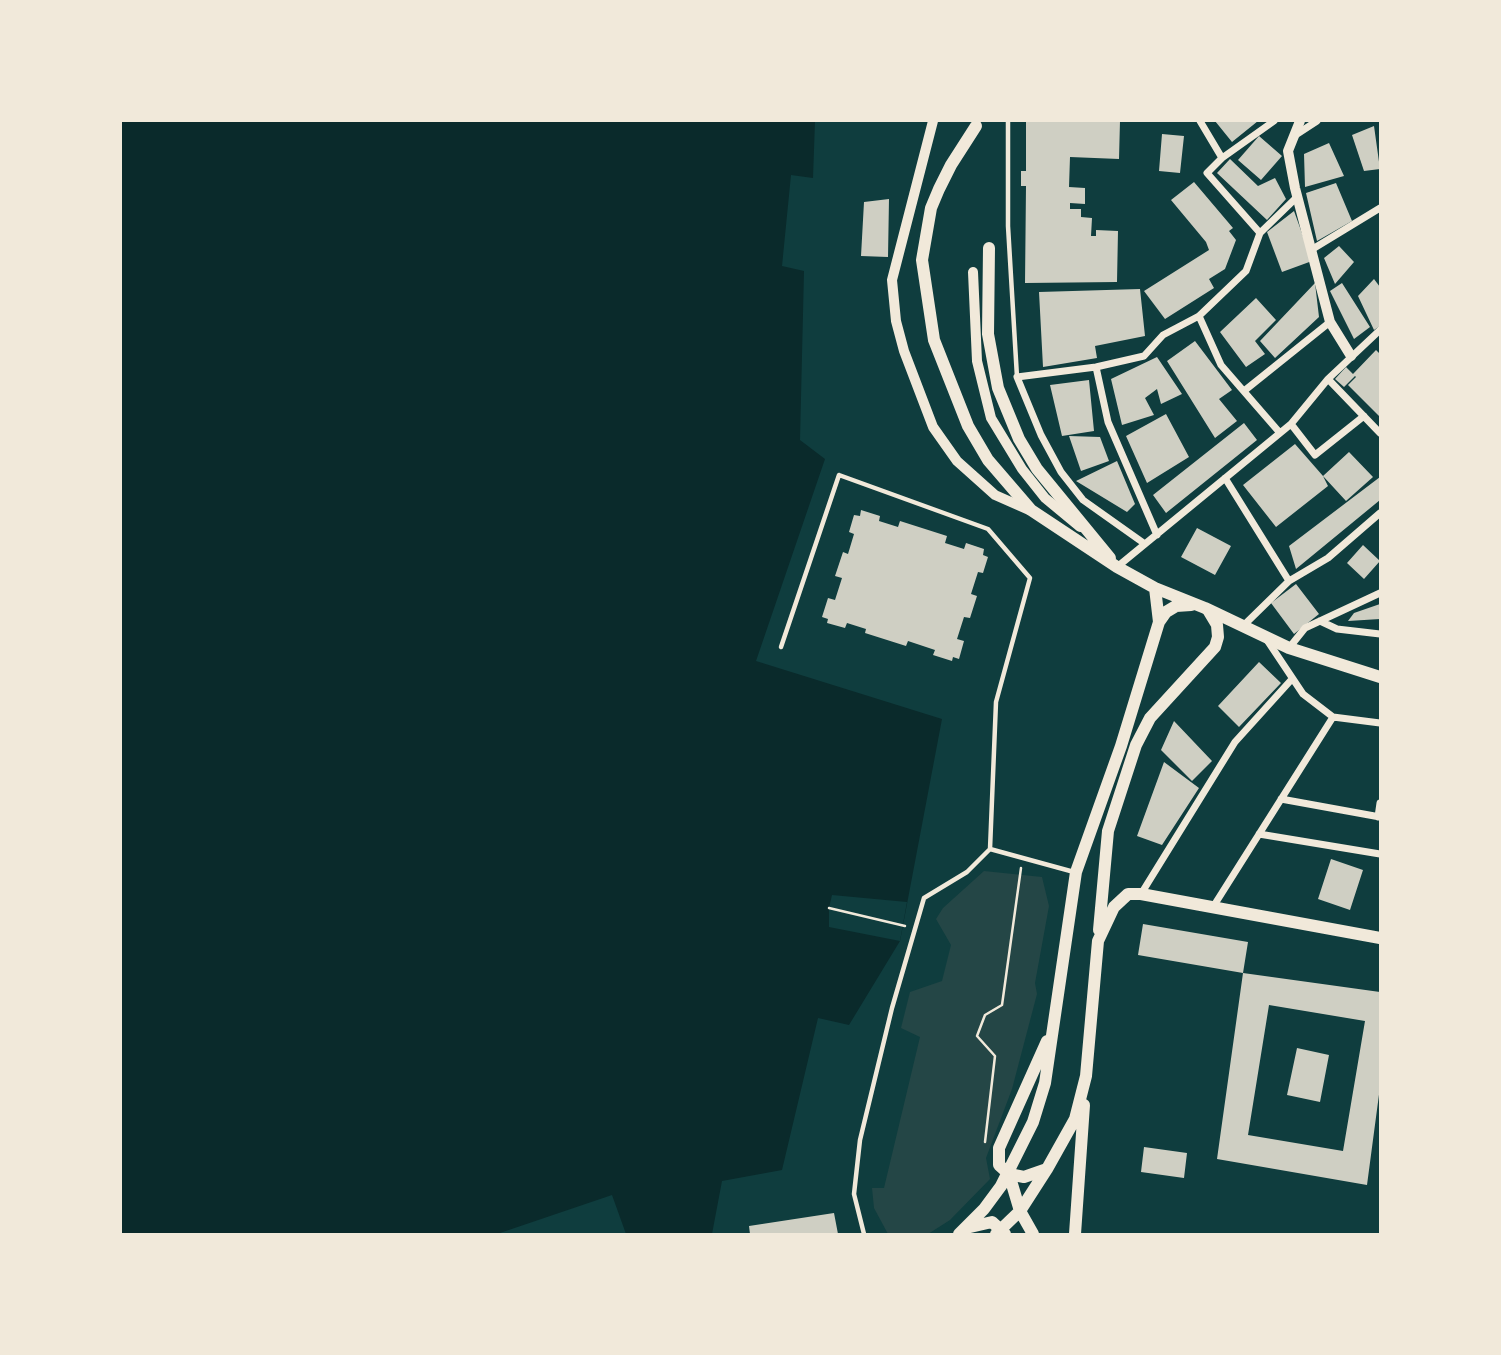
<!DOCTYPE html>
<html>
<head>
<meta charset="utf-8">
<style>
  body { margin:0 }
  #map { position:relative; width:1501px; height:1355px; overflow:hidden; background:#0f3d3e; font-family:Roboto,sans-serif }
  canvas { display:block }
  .frame { position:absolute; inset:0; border:122px solid #f1e9da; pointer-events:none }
</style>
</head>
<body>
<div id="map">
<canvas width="1501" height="1355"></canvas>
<div class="frame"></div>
</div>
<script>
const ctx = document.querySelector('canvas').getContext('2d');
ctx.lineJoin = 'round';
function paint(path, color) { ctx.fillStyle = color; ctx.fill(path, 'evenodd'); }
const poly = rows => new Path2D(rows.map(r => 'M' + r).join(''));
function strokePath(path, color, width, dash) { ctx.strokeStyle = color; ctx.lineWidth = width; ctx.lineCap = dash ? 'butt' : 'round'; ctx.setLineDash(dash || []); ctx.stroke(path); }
paint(poly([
  [984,871,1042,877,1049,906,1035,983,1037,994,1012,1089,986,1158,990,1179,950,1220,928,1234,888,1234,874,1208,872,1188,884,1188,920,1037,901,1028,910,992,942,981,951,945,936,919,943,908]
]), '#244646');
paint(poly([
  [121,121,815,121,813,178,791,175,782,266,804,271,800,440,825,459,756,661,942,719,900,941,849,1025,818,1018,782,1170,722,1181,712,1234,626,1234,612,1195,497,1234,121,1234]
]), '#0a2a2b');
paint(poly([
  [832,895,907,902,900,941,829,927,829,908]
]), '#0f3d3e');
paint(poly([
  [1026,121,1120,121,1119,159,1070,157,1069,187,1085,188,1085,204,1070,203,1070,209,1081,209,1081,217,1092,218,1091,236,1096,236,1096,230,1118,231,1117,282,1025,283,1026,186,1021,186,1021,171,1026,171],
  [1215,121,1258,121,1232,142],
  [1374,126,1380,169,1364,171,1352,135],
  [1162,134,1184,136,1180,173,1159,171],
  [1259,136,1282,156,1261,180,1238,160],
  [1329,143,1344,176,1305,187,1304,154],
  [1230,159,1258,186,1275,178,1286,199,1267,220,1217,173],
  [1194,182,1233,228,1229,231,1236,240,1225,269,1209,279,1214,288,1165,319,1144,291,1209,250,1206,242,1171,200],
  [1336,183,1352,221,1317,241,1306,193],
  [889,199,888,257,861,256,864,202],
  [1294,211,1312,261,1282,272,1267,232],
  [1339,246,1354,262,1335,284,1324,258],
  [1374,279,1380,287,1380,326,1374,330,1358,296],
  [1315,283,1319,317,1275,358,1260,341],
  [1342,283,1370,327,1354,339,1330,291],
  [1140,289,1145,336,1095,346,1097,358,1043,367,1039,292],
  [1256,298,1276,320,1255,341,1265,354,1246,367,1220,332],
  [1195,341,1232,390,1219,399,1237,421,1215,438,1167,361],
  [1376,350,1380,354,1380,417,1348,385,1356,377,1355,376,1344,387,1335,379,1346,367,1353,374],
  [1157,357,1182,394,1161,404,1157,389,1145,398,1154,415,1122,425,1111,379],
  [1089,380,1094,431,1062,436,1050,385],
  [1166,414,1189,457,1147,483,1126,436],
  [1244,423,1257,440,1166,513,1153,495],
  [1069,436,1100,437,1109,461,1081,471],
  [1295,444,1323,476,1349,452,1373,477,1346,501,1323,476,1328,486,1276,527,1243,485],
  [1117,461,1135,504,1127,512,1076,481],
  [1380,477,1380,500,1296,569,1289,546],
  [861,510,880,516,879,521,898,527,900,521,947,536,945,543,964,549,966,543,984,549,983,555,988,557,983,573,978,572,971,594,977,596,970,618,964,617,957,639,964,641,959,659,953,657,952,661,933,655,935,650,908,641,906,646,865,633,866,629,847,623,845,628,827,623,828,619,822,617,828,598,835,600,842,578,835,576,843,552,848,554,854,534,849,532,854,515,860,516],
  [1197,528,1231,546,1215,575,1181,557],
  [1363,545,1380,561,1364,579,1347,563],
  [1296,584,1319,614,1294,634,1271,603],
  [1380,604,1380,619,1348,621,1354,613],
  [1259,662,1281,683,1239,727,1218,706],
  [1174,721,1212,761,1192,781,1161,750],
  [1164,762,1199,788,1162,845,1137,836],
  [1331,859,1363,870,1350,910,1318,899],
  [1143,924,1248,942,1243,973,1138,955],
  [1243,973,1380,992,1380,1087,1367,1185,1217,1159],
  [1269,1005,1365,1021,1343,1151,1248,1135],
  [1297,1048,1329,1055,1320,1102,1287,1095],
  [1144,1147,1187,1153,1184,1178,1141,1172],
  [834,1213,838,1234,750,1234,749,1226]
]), '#cfcfc3');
strokePath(poly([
  [829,908,905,926],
  [985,1142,995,1056,977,1036,985,1015,1002,1005,1021,868]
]), '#f1e9da', 2.5);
strokePath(poly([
  [1008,121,1008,226,1017,377],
  [781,647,839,475,988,529,1030,578,996,702,990,849,967,872,924,898,892,1008,860,1140,854,1194,864,1234],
  [990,849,1074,872]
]), '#f1e9da', 4.5);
strokePath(poly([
  [1200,121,1222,158],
  [1294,136,1317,121],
  [1260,233,1297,197],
  [1311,250,1380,208],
  [1199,316,1221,365,1280,433],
  [1096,367,1108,422,1157,535],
  [1328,379,1380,433],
  [1244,391,1330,322],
  [1291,424,1315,455,1364,416],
  [1225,478,1289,581],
  [1145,544,1083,500,1061,472,1041,435,1017,377,1096,367,1144,356,1163,335,1199,316,1246,271,1260,233,1207,173,1222,158,1274,121],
  [1117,567,1291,424,1328,379,1380,330],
  [1320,621,1337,629,1380,634],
  [1243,626,1289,581,1328,558,1380,513],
  [1267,640,1303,694,1333,717,1380,723],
  [1289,648,1305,628,1380,593],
  [1281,799,1380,817],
  [1378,817,1380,803],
  [1259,834,1380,854],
  [1141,894,1235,742,1292,679],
  [1213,907,1333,717]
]), '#f1e9da', 7);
strokePath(poly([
  [933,121,892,280,896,321,904,351,933,427,957,461,995,495,1029,510],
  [1300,121,1288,151,1295,188,1330,322,1351,356],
  [973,272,977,361,991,418,1022,469,1045,498,1080,527]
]), '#f1e9da', 10);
strokePath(poly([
  [976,126,951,165,939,189,931,208,922,260,934,340,968,426,988,460,1031,510,1117,567,1155,588,1205,608,1289,648,1380,677],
  [989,248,988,334,998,388,1019,439,1037,469,1110,558],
  [1155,588,1159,622],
  [1099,930,1108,831,1136,745,1150,718,1215,647,1218,637,1217,625,1208,610],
  [1047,1041,999,1148,999,1165,1009,1174,1024,1177,1047,1169],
  [1009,1174,1020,1211,1033,1234],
  [966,1228,992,1222,1005,1234],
  [959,1234,984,1209,1001,1186,1033,1122,1045,1083,1076,872,1121,746,1159,622,1166,612,1176,606,1191,605],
  [996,1234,1020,1211,1047,1169,1075,1119,1086,1076,1098,941,1114,907,1128,894,1141,894,1380,938],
  [1075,1234,1084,1105]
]), '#f1e9da', 12);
</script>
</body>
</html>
